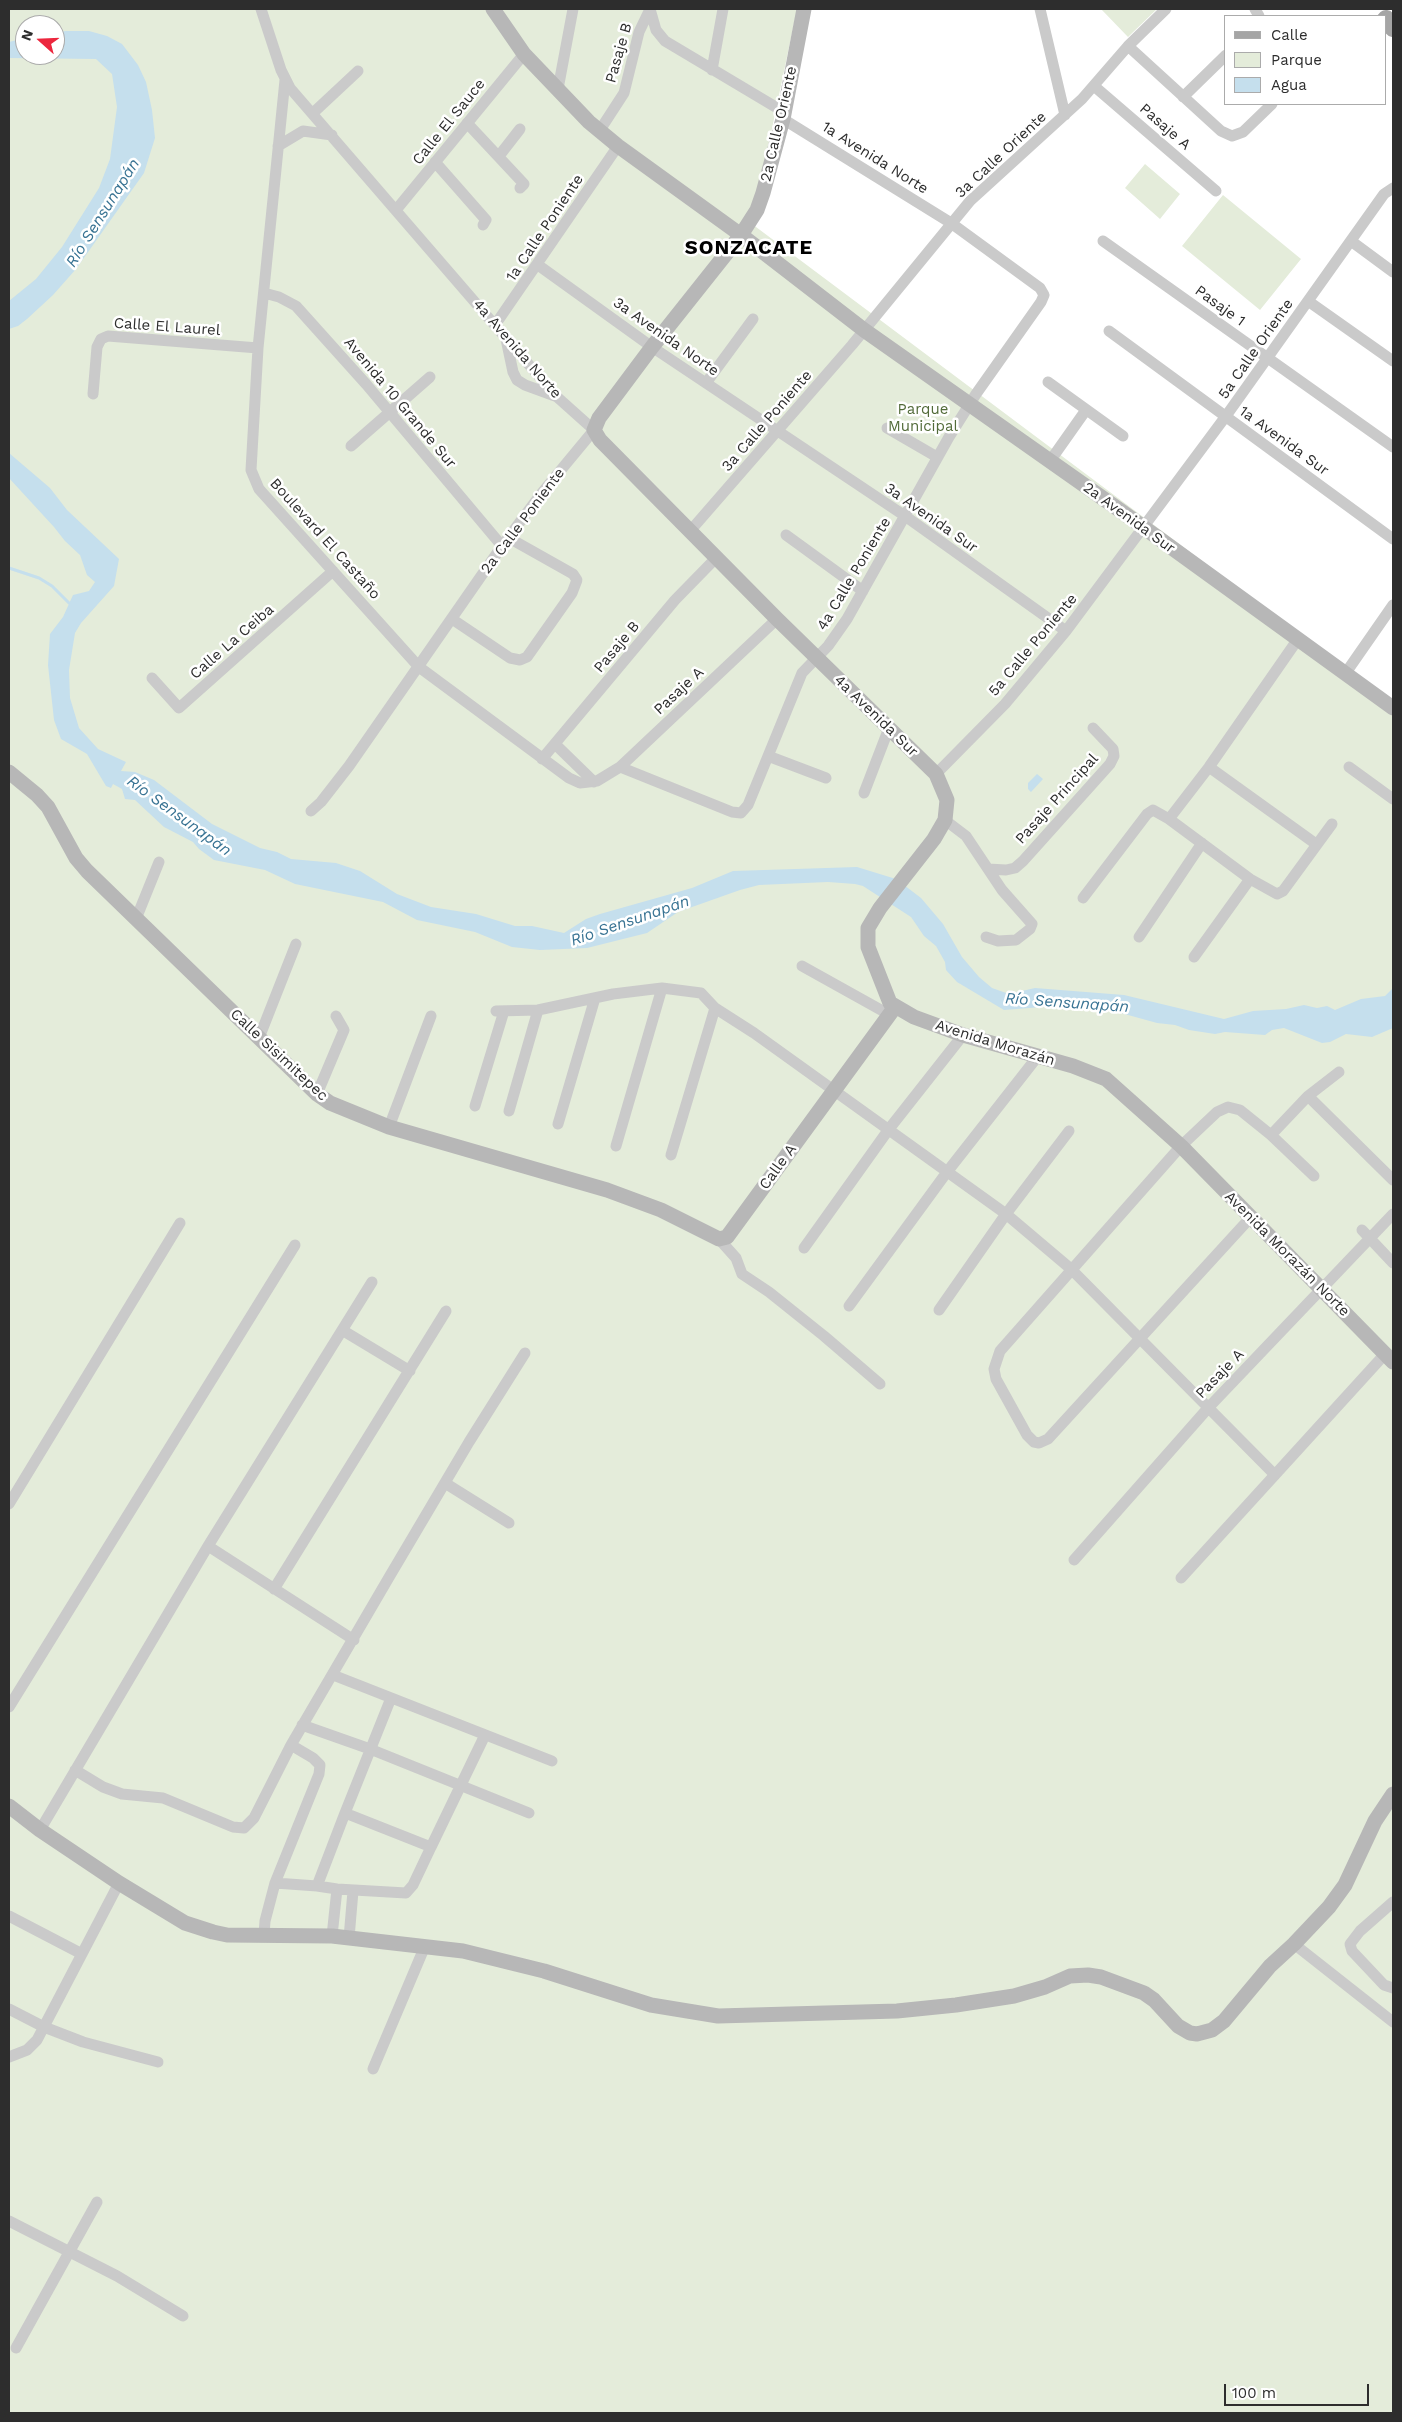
<!DOCTYPE html>
<html>
<head>
<meta charset="utf-8">
<style>
  body { margin:0 }
  #map { position:relative; width:1402px; height:2422px; overflow:hidden; background:#fff; font-family:"Work Sans",sans-serif }
  canvas { display:block }
  .frame { position:absolute; inset:0; border:10px solid #2d2d2d; pointer-events:none }
  .legend { position:absolute; left:1224px; top:15px; width:162px; height:90px; box-sizing:border-box; background:#fff; border:1px solid #ababab; margin:0; padding:6px 9px; list-style:none; font-size:15px; color:#2d2d2d }
  .legend li { display:flex; align-items:center; gap:10px; height:25px }
  .legend b { width:25px; border:1px solid #ababab }
  .north { position:absolute; left:15px; top:15px; width:50px; height:50px; box-sizing:border-box; background:#fff; border:1px solid #ababab; border-radius:50%; rotate:290deg; font-size:14px; font-weight:700; line-height:20px; text-align:center; color:#2d2d2d }
  .north::after { content:''; display:block; margin:auto; width:18px; height:22px; background:#ec273e; clip-path:polygon(50% 0,100% 100%,50% 72%,0 100%) }
  .scale { position:absolute; left:1224px; top:2384px; width:145px; height:22px; box-sizing:border-box; border:2px solid #2d2d2d; border-top:0; padding-left:6px; font-size:15px; line-height:18px; white-space:nowrap; color:#2d2d2d; -webkit-text-stroke:4px #fff; paint-order:stroke }
</style>
</head>
<body>
<div id="map">
<canvas width="1402" height="2422"></canvas>
<div class="frame"></div>
<ul class="legend">
<li><b style="height:6px;background:#a5a5a5"></b>Calle</li>
<li><b style="height:14px;background:#e4ecda"></b>Parque</li>
<li><b style="height:14px;background:#c5dfed"></b>Agua</li>
</ul>
<div class="north">N</div>
<div class="scale">100 m</div>
</div>
<script>
const ctx = document.querySelector('canvas').getContext('2d');
ctx.lineJoin = 'round';
function paint(path, color) { ctx.fillStyle = color; ctx.fill(path, 'evenodd'); }
const poly = rows => new Path2D(rows.map(r => 'M' + r).join(''));
function strokePath(path, color, width, dash) { ctx.strokeStyle = color; ctx.lineWidth = width; ctx.lineCap = dash ? 'butt' : 'round'; ctx.setLineDash(dash || []); ctx.stroke(path); }
function drawText(font, color, halo, rows, align = 'center') {
  ctx.font = font + ' "Work Sans",sans-serif'; ctx.lineWidth = 5; ctx.setLineDash([]); ctx.textBaseline = 'middle'; ctx.strokeStyle = halo; ctx.fillStyle = color; for (const [text, x, y, turn = 0] of rows) {
    ctx.save(); ctx.translate(x, y); ctx.rotate((+turn || 0) * Math.PI / 180); ctx.textAlign = isNaN(turn) ? turn : align; if (halo) ctx.strokeText(text, 0, 0); ctx.fillText(text, 0, 0); ctx.restore();
  }
}
paint(poly([
  [9,9,797,9,752,224,1393,704,1393,2413,9,2413],
  [25,25,55,25,55,55,25,55],
  [1101,9,1157,9,1128,37],
  [1145,164,1180,194,1160,219,1125,188],
  [1223,195,1301,259,1260,310,1182,246]
]), '#e4ecda');
paint(poly([
  [66,31,89,31,107,36,122,44,138,65,146,82,152,110,155,138,144,173,76,269,53,295,27,319,18,326,9,329,9,301,36,279,62,247,99,188,110,159,117,107,112,74,96,59,9,58,9,42,25,38,25,55,55,55,55,33],
  [9,453,50,488,67,510,119,559,114,586,81,623,75,633,69,670,70,698,79,728,98,749,126,762,121,771,135,772,154,780,212,824,260,848,277,852,291,859,336,863,360,871,397,894,431,907,476,914,515,926,532,926,564,933,586,919,600,914,692,888,733,871,857,867,896,879,921,898,943,924,962,957,979,977,992,988,1009,994,1035,988,1124,995,1224,1019,1253,1011,1286,1009,1304,1005,1317,1008,1327,1006,1335,1010,1361,999,1385,996,1393,988,1393,1028,1372,1037,1346,1034,1330,1042,1322,1043,1284,1028,1272,1030,1265,1035,1225,1032,1215,1034,1189,1030,1175,1025,1157,1023,1110,1010,1066,1008,1055,1006,1004,1010,957,982,946,970,945,962,936,946,924,936,911,917,863,886,855,884,828,882,759,885,740,890,678,912,647,933,587,948,540,950,512,947,475,932,417,920,383,902,295,884,265,870,214,860,199,849,193,842,164,827,135,800,125,799,122,789,113,784,111,788,106,786,87,754,61,739,54,720,48,665,50,634,63,617,73,595,89,591,95,582,87,575,80,555,65,541,54,527,9,478],
  [1037,774,1043,779,1031,792,1028,789,1028,783]
]), '#c5dfed');
strokePath(poly([
  [9,568,39,578,52,586,69,603]
]), '#c5dfed', 3);
strokePath(poly([
  [261,9,281,70,290,88,556,396,594,430,541,494,502,546,349,766,321,802,311,811],
  [650,9,656,30,665,41,784,112],
  [1040,9,1065,115],
  [1255,9,1259,16],
  [1128,46,1221,131,1232,136,1243,132,1272,104],
  [712,70,723,9],
  [285,80,258,348,251,470,259,489,419,667,569,778,580,783,597,781,620,767,777,619],
  [1094,86,1216,191],
  [558,89,573,9],
  [1183,97,1226,55],
  [313,113,358,71],
  [467,123,524,184,520,188],
  [600,130,624,93,639,32,650,9],
  [278,146,303,131,332,135],
  [499,156,520,129],
  [435,162,486,220,483,225],
  [396,210,524,54],
  [1103,241,1393,447],
  [1351,241,1393,272],
  [538,265,652,347,905,516,1066,631],
  [264,293,279,297,296,306,366,384,502,546],
  [1308,301,1393,361],
  [495,325,618,146],
  [1109,331,1393,539],
  [506,339,513,372,517,380,525,385,555,396],
  [1048,382,1123,436],
  [706,383,753,319],
  [93,394,97,347,101,339,108,336,258,348],
  [887,428,937,457],
  [351,446,430,377],
  [1050,461,1086,410],
  [691,530,852,345,970,201,1082,99,1128,46,1166,9],
  [786,535,863,591],
  [452,619,510,658,520,660,527,657,572,593,577,580,573,574,509,538],
  [1345,674,1393,605],
  [152,678,179,708,333,571],
  [555,744,594,782],
  [768,756,826,778],
  [542,759,675,600,717,557],
  [620,767,732,812,741,813,748,805,802,673,828,646,847,619,949,437,976,394,1041,302,1044,295,1040,288,951,223,783,119],
  [1209,767,1316,844],
  [1349,767,1393,799],
  [936,774,1005,704,1066,631,1226,416,1384,194,1393,188],
  [864,793,889,728],
  [1169,819,1209,767,1298,639],
  [945,820,966,836,1002,890,1032,924,1030,929,1016,940,998,941,986,937],
  [988,869,1006,870,1015,868,1023,861,1110,764,1114,756,1113,749,1093,728],
  [1083,898,1147,814,1153,810,1169,819,1250,879,1277,894,1283,891,1332,824],
  [136,919,159,862],
  [1139,937,1202,843],
  [1194,957,1250,879],
  [802,966,890,1015],
  [496,1011,538,1010,613,994,662,988,701,993,715,1008,754,1033,1006,1214,1071,1269,1275,1475],
  [259,1038,296,944],
  [317,1094,344,1030,336,1016],
  [1308,1096,1393,1180],
  [475,1106,504,1011],
  [509,1111,538,1010],
  [558,1124,595,998],
  [389,1127,431,1016],
  [1271,1135,1308,1096,1339,1072],
  [616,1146,662,988],
  [671,1155,715,1008],
  [1251,1217,1048,1439,1039,1443,1034,1442,1027,1435,996,1379,994,1369,1000,1351,1181,1146,1217,1112,1228,1107,1240,1110,1271,1135,1314,1176],
  [1362,1230,1393,1263],
  [719,1239,736,1258,742,1274,769,1292,824,1336,880,1384],
  [804,1248,889,1129,963,1035],
  [849,1306,947,1172,1038,1056],
  [939,1310,1006,1214,1069,1131],
  [342,1330,410,1371],
  [445,1483,509,1523],
  [9,1504,180,1223],
  [208,1546,354,1640],
  [1074,1560,1209,1407,1393,1214],
  [1181,1578,1385,1354],
  [274,1589,446,1311],
  [333,1675,552,1761],
  [9,1707,295,1245],
  [302,1725,370,1749,529,1813],
  [75,1770,103,1787,122,1794,163,1798,233,1827,244,1828,254,1818,291,1745,388,1579,469,1442,525,1353],
  [345,1813,431,1847,413,1885,406,1893,337,1889,317,1886,345,1813],
  [345,1813,391,1698],
  [40,1830,208,1546,372,1282],
  [431,1847,485,1735],
  [275,1883,317,1886],
  [1393,1902,1360,1931,1350,1944,1352,1951,1384,1985,1393,1988],
  [9,1916,82,1954],
  [264,1935,265,1921,275,1883,319,1774,320,1765,313,1758,291,1745],
  [332,1936,337,1889],
  [349,1938,353,1891],
  [1294,1944,1393,2022],
  [9,2009,44,2027,83,2042,158,2062],
  [9,2057,27,2050,37,2040,119,1883],
  [373,2069,425,1946],
  [9,2221,117,2276,183,2316],
  [16,2348,97,2202]
]), '#cacaca', 11);
strokePath(poly([
  [493,9,524,54,589,122,618,146,741,235,864,330,1121,511,1393,708],
  [804,9,783,119,763,193,757,210,741,235,652,347,599,418,594,430,600,440,777,619,936,774,947,800,945,820,934,839,880,908,868,928,868,947,890,1003,914,1017,963,1035,1073,1066,1106,1079,1181,1146,1393,1362],
  [9,772,37,795,48,807,76,858,87,871,317,1094,330,1103,389,1127,607,1190,661,1210,719,1239,727,1237,895,1007],
  [9,1806,40,1830,119,1883,185,1923,213,1932,227,1935,332,1936,463,1951,544,1971,651,2005,718,2016,897,2011,956,2005,1014,1996,1045,1987,1070,1976,1088,1975,1101,1977,1144,1993,1154,2000,1178,2026,1190,2033,1197,2034,1212,2030,1224,2021,1270,1966,1294,1944,1329,1907,1345,1885,1375,1821,1393,1794]
]), '#b7b7b7', 15);
strokePath(poly([
  [1386,19,1393,28]
]), '#a5a5a5', 18);
drawText('15px', '#2d2d2d', '#fff', [
  ["Pasaje B",619,53,-74],
  ["Calle El Sauce",449,122,-51],
  ["2a Calle Oriente",779,124,-77],
  ["Pasaje A",1165,127,41],
  ["3a Calle Oriente",1001,155,-43],
  ["1a Avenida Norte",875,158,32],
  ["1a Calle Poniente",545,228,-56],
  ["Pasaje 1",1220,306,36],
  ["Calle El Laurel",167,327,4],
  ["3a Avenida Norte",666,337,35],
  ["4a Avenida Norte",517,349,49],
  ["5a Calle Oriente",1256,349,-55],
  ["Avenida 10 Grande Sur",400,403,50],
  ["3a Calle Poniente",767,421,-49],
  ["1a Avenida Sur",1284,441,36],
  ["3a Avenida Sur",931,518,35],
  ["2a Avenida Sur",1129,518,36],
  ["2a Calle Poniente",523,521,-53],
  ["Boulevard El Castaño",325,539,48],
  ["4a Calle Poniente",854,574,-59],
  ["Calle La Ceiba",232,642,-41],
  ["5a Calle Poniente",1033,645,-50],
  ["Pasaje B",617,647,-50],
  ["Pasaje A",679,691,-43],
  ["4a Avenida Sur",876,716,44],
  ["Pasaje Principal",1057,799,-48],
  ["Avenida Morazán",995,1043,17],
  ["Calle Sisimitepec",279,1055,43],
  ["Calle A",778,1167,-54],
  ["Avenida Morazán Norte",1287,1254,45],
  ["Pasaje A",1220,1374,-46]
]);
drawText('15px', '#526b39', '#fff', [
  ["Parque",923,410],
  ["Municipal",923,427]
]);
drawText('italic 16px', '#387393', '#fff', [
  ["Río Sensunapán",103,213,-58],
  ["Río Sensunapán",179,816,36],
  ["Río Sensunapán",630,921,-19],
  ["Río Sensunapán",1067,1003,4]
]);
ctx.letterSpacing = '1px';
drawText('bold 20px', '#000', '#fff', [
  ["SONZACATE",749,248]
]);
ctx.letterSpacing = '0px';
</script>
</body>
</html>
